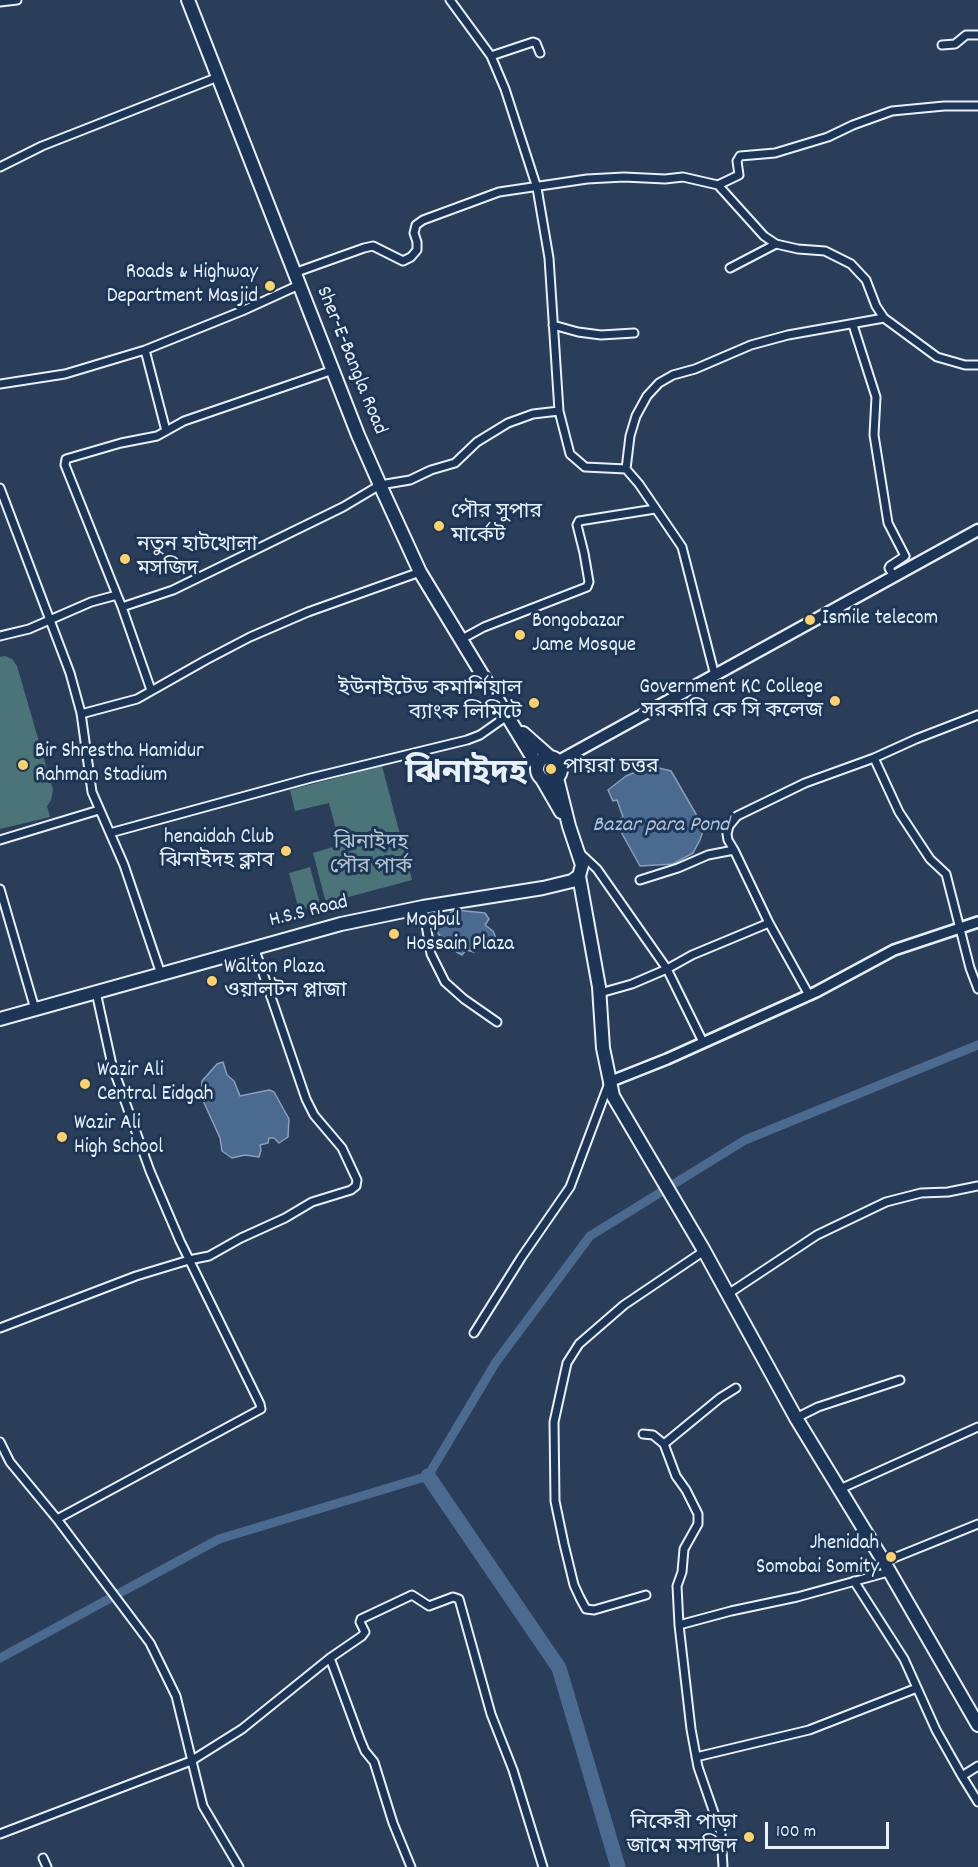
<!DOCTYPE html>
<html>
<head>
<meta charset="utf-8">
<style>
  body { margin:0 }
  #map { position:relative; width:978px; height:1867px; overflow:hidden; background:#2a3e5a; font-family:Dekko,sans-serif }
  canvas { display:block }
  .scale { position:absolute; left:765px; top:1822px; width:124px; height:27px; box-sizing:border-box; border:3px solid #e8f1f8; border-top:0; padding-left:8px; font-size:18px; line-height:21px; white-space:nowrap; color:#e8f1f8; -webkit-text-stroke:4px #1d3557; paint-order:stroke }
</style>
</head>
<body>
<div id="map">
<canvas width="978" height="1867"></canvas>
<div class="scale">100 m</div>
</div>
<script>
const ctx = document.querySelector('canvas').getContext('2d');
ctx.lineJoin = 'round';
function paint(path, color) { ctx.fillStyle = color; ctx.fill(path, 'evenodd'); }
const poly = rows => new Path2D(rows.map(r => 'M' + r).join(''));
function strokePath(path, color, width, dash) { ctx.strokeStyle = color; ctx.lineWidth = width; ctx.lineCap = dash ? 'butt' : 'round'; ctx.setLineDash(dash || []); ctx.stroke(path); }
function drawText(font, color, halo, rows, align = 'center') {
  ctx.font = font + ' Dekko,"Noto Sans Bengali",sans-serif'; ctx.lineWidth = 6; ctx.setLineDash([]); ctx.textBaseline = 'middle'; ctx.strokeStyle = halo; ctx.fillStyle = color; for (const [text, x, y, turn = 0] of rows) {
    ctx.save(); ctx.translate(x, y); ctx.rotate((+turn || 0) * Math.PI / 180); ctx.textAlign = isNaN(turn) ? turn : align; if (halo) ctx.strokeText(text, 0, 0); ctx.fillText(text, 0, 0); ctx.restore();
  }
}
paint(poly([
  [5,656,12,659,17,666,53,790,51,800,47,806,50,817,0,829,0,657],
  [382,766,412,880,326,903,313,853,340,845,329,803,295,811,290,790],
  [310,867,320,904,299,910,289,873]
]), '#4a7478');
const water = poly([
  [651,766,671,771,704,828,700,840,693,853,673,864,640,866,615,821,623,817,617,800,613,801,608,790,626,776,651,766],
  [456,910,485,913,489,919,485,925,493,931,496,938,484,945,482,943,477,945,474,952,466,950,462,955,445,945,438,933,438,918,456,910],
  [223,1062,227,1075,234,1081,240,1096,269,1090,274,1092,289,1119,288,1137,279,1143,274,1138,269,1138,268,1143,260,1145,261,1150,259,1157,245,1155,232,1158,222,1151,220,1138,201,1096,202,1081,217,1064,223,1062]
]);
paint(water, '#4a6a90');
strokePath(water, '#89a0ba', 1.5);
strokePath(poly([
  [0,1658,219,1539,428,1476,496,1362,590,1236,745,1140,978,1045]
]), '#4a6a90', 9);
strokePath(poly([
  [428,1476,559,1668,618,1867]
]), '#4a6a90', 15);
const street = poly([
  [450,0,491,56,505,89,537,188,549,258,559,411,570,454,585,467,626,469,639,484,682,547,715,676],
  [0,2,17,0],
  [942,45,955,44,966,35,978,35],
  [491,56,533,42,536,43,540,53],
  [0,167,42,146,218,77],
  [718,185,764,236,776,244,798,249,825,251,851,264,866,280,876,306,884,318],
  [730,268,776,244],
  [294,273,364,248,373,246,403,261,411,257,417,250,417,242,414,233,416,225,423,220,499,192,587,179,624,177,665,179,683,177,718,185,739,175,737,161,740,156,775,153,828,137,853,125,892,111,944,106,978,106],
  [553,325,578,332,601,335,634,333],
  [853,325,876,397,874,435,888,523,905,556,890,566,889,568,894,577],
  [145,350,166,431],
  [0,384,65,374,145,350,242,311,299,285],
  [626,469,630,436,636,416,647,396,659,383,673,375,695,369,751,345,788,335,884,318,937,357,965,365,978,365],
  [0,488,70,673,81,713,92,792,124,865,161,974],
  [117,595,65,465,66,459,121,443,157,436,184,421,333,370],
  [122,607,151,690],
  [0,636,29,629,91,602,117,595,122,607,173,590,343,507,380,485,410,480,431,470,455,463,477,442,508,423,533,414,559,411],
  [460,640,484,627,587,587,589,582,584,553,577,525,579,521,655,509],
  [81,714,137,699,206,660,250,637,308,612,420,572],
  [874,758,916,739,978,715],
  [110,833,311,778,467,740,480,735,507,716],
  [0,840,99,810],
  [734,850,728,840,727,834,729,826,737,816,805,783,874,758,899,812,930,859,946,874,970,968,978,989],
  [581,854,597,869,667,969,703,1042],
  [640,880,678,868,708,855,734,850,769,923,809,995],
  [0,889,35,1009],
  [423,907,431,954,445,982,464,999,497,1022],
  [600,993,632,984,667,969,692,955,769,923],
  [728,1294,817,1235,886,1202,921,1193,948,1192,978,1186],
  [0,1328,136,1276,189,1260,209,1256,241,1238,285,1218,312,1202,351,1190,356,1186,357,1180,342,1148,314,1115,306,1099,254,947],
  [474,1333,521,1258,570,1187,609,1083],
  [796,1418,818,1407,900,1380],
  [643,1434,653,1435,664,1444,676,1476,686,1490,698,1514,698,1524,684,1549,682,1572,677,1586,679,1625,691,1729,698,1767,721,1833,723,1867],
  [0,1442,10,1462,57,1519,150,1643,176,1696,203,1806,239,1867],
  [664,1444,720,1398,736,1388],
  [840,1489,978,1427],
  [57,1519,261,1409,260,1404,180,1241,150,1171,112,1065,96,992],
  [884,1562,978,1524],
  [854,1581,904,1659,936,1730,962,1776,978,1766],
  [646,1595,594,1610,586,1609,580,1598,574,1585,564,1544,555,1501,554,1422,567,1363,579,1344,624,1305,704,1251],
  [679,1625,731,1611,797,1597,888,1572],
  [330,1658,360,1739,365,1751,374,1762,393,1823,411,1867],
  [696,1757,809,1730,917,1688],
  [962,1776,978,1802],
  [0,1834,191,1761,242,1729,330,1658,362,1636,365,1632,360,1622,361,1619,412,1595,429,1606,453,1597,459,1599,491,1714,513,1770,543,1867],
  [43,1858,47,1867]
]);
const secondary = poly([
  [609,1082,667,1059,816,992,894,950,978,922]
]);
const primary = poly([
  [559,761,978,530]
]);
const highway = poly([
  [188,0,358,435,380,485,420,572,537,765],
  [523,733,549,756],
  '537 769a12 12 0 1 1 24 0a12 12 0 1 1-24 0Z',
  [542,779,561,812],
  [579,876,599,987,603,1048,613,1096,702,1247,796,1418,884,1562,978,1725],
  [0,1019,341,924,423,907,543,888,572,881,579,876,582,865,569,826,557,778]
]);
strokePath(street, '#e8f1f8', 11);
strokePath(secondary, '#e8f1f8', 14);
strokePath(primary, '#e8f1f8', 15);
strokePath(highway, '#e8f1f8', 16);
strokePath(street, '#1d3557', 7);
strokePath(secondary, '#1d3557', 9);
strokePath(primary, '#1d3557', 10);
strokePath(highway, '#1d3557', 12);
for (const [x, y, r, color] of [
  [270,286,6,"#ffd166"],
  [439,526,6,"#ffd166"],
  [125,559,6,"#ffd166"],
  [810,620,6,"#ffd166"],
  [520,635,6,"#ffd166"],
  [835,701,6,"#ffd166"],
  [534,703,6,"#ffd166"],
  [23,765,6,"#ffd166"],
  [551,769,6,"#ffd166"],
  [286,851,6,"#ffd166"],
  [394,934,6,"#ffd166"],
  [212,981,6,"#ffd166"],
  [85,1084,6,"#ffd166"],
  [62,1137,6,"#ffd166"],
  [891,1557,6,"#ffd166"],
  [749,1837,6,"#ffd166"]
]) { const dot = new Path2D(); dot.arc(x, y, r, 0, 2 * Math.PI); ctx.fillStyle = color; ctx.fill(dot); strokePath(dot, '#1d3557', 2); }
drawText('21px', '#e8f1f8', '#1d3557', [
  ["Roads & Highway",258,274,"right"],
  ["Department Masjid",258,298,"right"],
  ["পৌর সুপার",451,514],
  ["মার্কেট",451,538],
  ["নতুন হাটখোলা",137,547],
  ["মসজিদ",137,571],
  ["Ismile telecom",822,620],
  ["Bongobazar",532,623],
  ["Jame Mosque",532,647],
  ["Government KC College",823,689,"right"],
  ["সরকারি কে সি কলেজ",823,713,"right"],
  ["ইউনাইটেড কমার্শিয়াল",522,691,"right"],
  ["ব্যাংক লিমিটে",522,715,"right"],
  ["Bir Shrestha Hamidur",35,753],
  ["Rahman Stadium",35,777],
  ["পায়রা চত্তর",563,769],
  ["henaidah Club",274,839,"right"],
  ["ঝিনাইদহ ক্লাব",274,863,"right"],
  ["Moqbul",406,922],
  ["Hossain Plaza",406,946],
  ["Walton Plaza",224,969],
  ["ওয়ালটন প্লাজা",224,993],
  ["Wazir Ali",97,1072],
  ["Central Eidgah",97,1096],
  ["Wazir Ali",74,1125],
  ["High School",74,1149],
  ["Jhenidah",879,1545,"right"],
  ["Somobai Somity",879,1569,"right"],
  ["নিকেরী পাড়া",737,1825,"right"],
  ["জামে মসজিদ",737,1849,"right"]
], 'left');
drawText('21px', '#e8f1f8', '#1d3557', [
  ["Sher-E-Bangla Road",350,361,68],
  ["H.S.S Road",309,913,-14]
]);
drawText('21px', '#b1c5cb', '#1d3557', [
  ["ঝিনাইদহ",371,845],
  ["পৌর পার্ক",371,869]
]);
drawText('italic 22px', '#b1c2d4', '#1d3557', [
  ["Bazar para Pond",661,827]
]);
drawText('bold 33px', '#e8f1f8', '#1d3557', [
  ["ঝিনাইদহ",466,777]
]);
</script>
</body>
</html>
